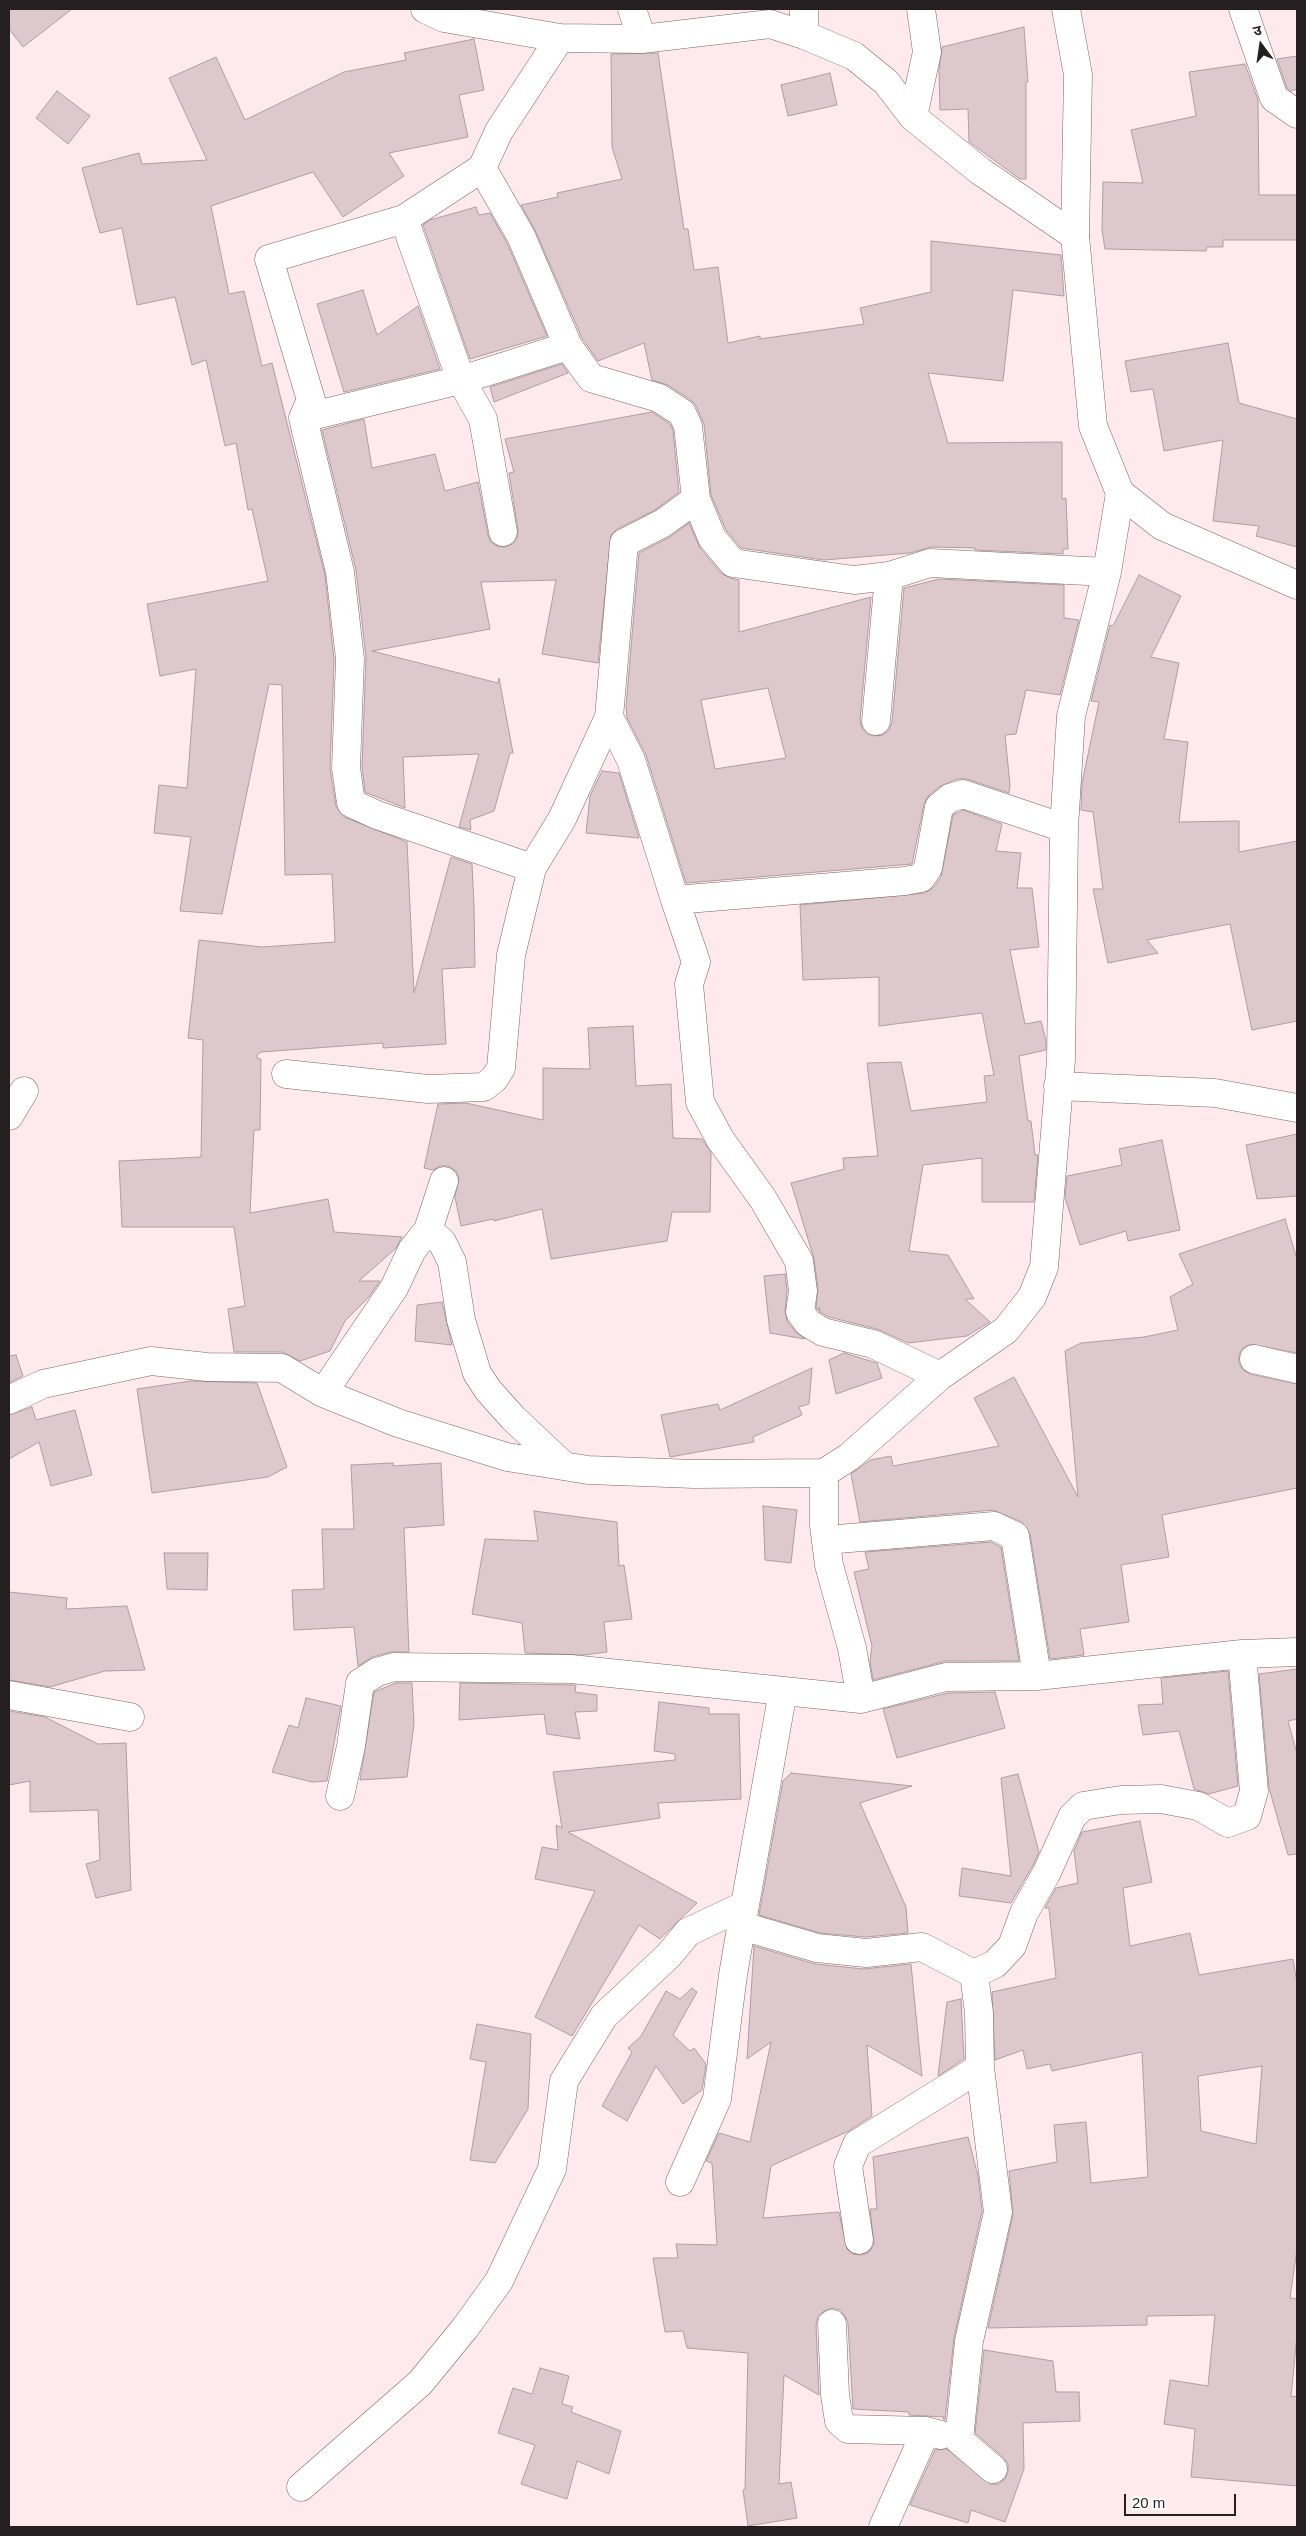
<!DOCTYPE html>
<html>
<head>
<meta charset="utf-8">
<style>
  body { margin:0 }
  #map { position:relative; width:1306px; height:2536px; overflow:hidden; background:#feeaed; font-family:Helvetica,"Noto Sans Devanagari",sans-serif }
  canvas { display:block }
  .frame { position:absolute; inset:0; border:10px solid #261f21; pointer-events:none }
  .north { position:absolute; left:1236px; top:20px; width:50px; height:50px; -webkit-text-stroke:4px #fff; paint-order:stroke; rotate:346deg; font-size:14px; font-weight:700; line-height:20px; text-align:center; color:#261f21 }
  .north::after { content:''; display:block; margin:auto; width:18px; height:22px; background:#261f21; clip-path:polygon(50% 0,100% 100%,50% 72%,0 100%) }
  .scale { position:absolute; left:1124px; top:2494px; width:112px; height:22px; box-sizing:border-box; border:2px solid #261f21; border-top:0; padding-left:6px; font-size:15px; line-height:18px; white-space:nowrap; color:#261f21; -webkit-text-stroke:4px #fff; paint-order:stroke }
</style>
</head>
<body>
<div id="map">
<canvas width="1306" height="2536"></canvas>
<div class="frame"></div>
<div class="north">उ</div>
<div class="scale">20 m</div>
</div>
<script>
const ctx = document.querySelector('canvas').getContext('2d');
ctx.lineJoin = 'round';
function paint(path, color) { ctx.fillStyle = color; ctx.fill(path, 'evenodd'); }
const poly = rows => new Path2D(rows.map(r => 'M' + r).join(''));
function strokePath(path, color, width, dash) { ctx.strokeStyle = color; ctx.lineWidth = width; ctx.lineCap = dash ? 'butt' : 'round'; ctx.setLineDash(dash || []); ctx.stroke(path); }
const building = poly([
  [9,9,72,9,23,47,9,29,9,9],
  [1024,27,1028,82,1026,82,1026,179,1020,179,969,142,968,109,940,110,939,70,942,47,1024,27],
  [474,39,484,90,459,95,468,137,389,153,404,176,343,217,313,172,211,206,229,294,244,291,262,366,272,363,325,575,334,660,330,768,336,806,344,817,407,842,414,993,451,857,472,864,474,905,475,967,442,969,446,1044,383,1048,383,1043,261,1052,257,1055,257,1058,261,1059,260,1130,254,1130,250,1213,328,1199,334,1232,402,1237,396,1248,359,1281,380,1281,369,1297,345,1321,330,1351,300,1361,282,1352,234,1352,228,1309,245,1306,234,1227,122,1227,119,1161,201,1157,203,1040,188,1038,199,940,262,947,335,942,332,874,285,875,282,685,269,684,222,914,180,911,191,837,154,833,159,785,187,788,196,669,160,676,147,604,268,581,252,509,248,510,236,443,225,446,206,360,192,365,175,297,137,305,122,228,100,233,82,168,139,153,142,164,207,160,169,78,216,57,245,120,344,72,406,60,404,53,474,39],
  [658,53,684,229,688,229,694,270,718,267,728,343,760,336,760,339,864,324,860,308,931,292,931,241,1061,255,1064,296,1013,290,1003,381,928,373,948,443,1062,442,1062,499,1066,498,1068,549,1063,549,1063,554,975,550,975,548,931,547,910,553,824,560,741,548,726,530,711,495,704,424,696,406,691,400,668,385,652,380,644,343,598,361,582,338,535,230,521,205,558,197,557,193,622,179,612,147,611,54,658,53],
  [1297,56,1297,89,1291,91,1287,88,1277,59,1297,56],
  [1245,64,1258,100,1259,195,1297,195,1297,240,1223,240,1223,247,1207,247,1206,251,1105,249,1102,230,1103,182,1143,183,1131,130,1196,116,1189,72,1245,64],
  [830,73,837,105,788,116,781,85,830,73],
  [57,91,90,116,68,144,36,118,57,91],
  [476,207,479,215,490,213,507,243,547,336,470,359,423,225,430,220,476,207],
  [363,290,377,335,418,306,440,369,344,392,317,304,363,290],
  [1228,343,1239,403,1297,419,1297,547,1256,536,1259,526,1213,521,1223,440,1164,451,1153,389,1131,392,1125,361,1228,343],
  [562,364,568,373,494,402,490,387,562,364],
  [652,412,670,424,673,430,679,492,655,510,617,529,611,535,598,663,542,654,556,580,481,582,490,629,372,651,498,683,499,678,513,753,510,753,494,811,470,820,471,830,459,827,479,754,403,757,405,808,365,792,362,767,366,657,356,570,322,430,364,419,372,468,435,454,445,491,478,482,488,535,491,542,497,546,505,547,513,544,517,538,518,530,509,473,514,472,505,439,652,412],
  [689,523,700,548,721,573,730,578,739,580,739,632,871,597,860,720,862,728,867,734,874,736,883,735,889,730,892,722,904,588,939,579,1064,585,1064,618,1079,620,1060,695,1026,690,1016,734,1005,735,1010,785,1009,793,967,779,958,779,940,786,929,795,924,804,912,864,686,883,646,755,627,718,626,707,639,553,670,537,689,523],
  [768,688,786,758,715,769,701,700,768,688],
  [1139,575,1181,596,1151,657,1179,663,1164,739,1188,742,1179,822,1239,821,1239,852,1297,841,1297,1021,1252,1030,1230,924,1147,940,1158,953,1108,963,1093,889,1103,889,1093,812,1081,810,1082,783,1099,702,1091,701,1110,625,1113,626,1139,575],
  [602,771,619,773,639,838,586,833,590,796,602,771],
  [963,810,1002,824,996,851,1021,853,1017,888,1032,888,1039,947,1010,950,1025,1024,1041,1021,1046,1041,1046,1050,1019,1056,1028,1121,1031,1121,1035,1155,1038,1155,1034,1202,982,1202,982,1158,923,1165,909,1251,948,1255,974,1299,965,1299,990,1322,967,1336,908,1343,877,1329,829,1317,820,1312,819,1307,819,1311,816,1308,818,1289,814,1259,791,1183,844,1169,843,1158,878,1156,867,1063,901,1062,911,1111,987,1102,984,1076,994,1075,982,1013,879,1026,879,977,803,980,800,905,925,893,934,887,941,877,953,815,963,810],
  [633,1026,636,1086,671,1084,673,1138,702,1139,711,1153,710,1212,672,1212,667,1241,551,1259,542,1209,494,1221,493,1219,461,1226,455,1197,459,1178,456,1171,448,1166,440,1166,433,1170,424,1168,438,1104,466,1103,543,1120,543,1068,590,1069,588,1028,633,1026],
  [1297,1134,1297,1196,1257,1199,1246,1145,1297,1134],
  [1162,1140,1180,1230,1128,1241,1126,1231,1080,1245,1065,1198,1067,1176,1122,1165,1119,1149,1162,1140],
  [1285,1219,1297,1259,1297,1353,1250,1344,1242,1349,1239,1355,1239,1363,1243,1370,1250,1374,1297,1384,1297,1488,1162,1515,1169,1557,1121,1565,1129,1622,1080,1629,1084,1655,1050,1659,1030,1534,1022,1522,993,1510,860,1522,851,1474,870,1460,891,1456,893,1466,999,1446,974,1398,1014,1377,1078,1497,1065,1351,1081,1343,1144,1337,1178,1330,1170,1297,1193,1284,1179,1254,1285,1219],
  [785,1274,787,1291,785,1311,787,1321,796,1332,805,1339,770,1333,764,1276,785,1274],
  [442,1302,452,1345,415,1341,417,1305,442,1302],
  [844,1353,877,1363,882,1378,836,1394,829,1360,844,1353],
  [16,1355,23,1376,9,1383,9,1356,16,1355],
  [812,1368,809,1404,799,1407,802,1415,753,1437,754,1442,670,1457,661,1415,718,1404,720,1410,812,1368],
  [191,1381,257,1383,287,1467,268,1477,152,1493,137,1389,191,1381],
  [32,1407,36,1420,75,1410,92,1475,51,1486,39,1442,9,1459,9,1415,32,1407],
  [393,1463,393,1466,441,1463,444,1525,404,1528,409,1652,390,1652,372,1657,358,1666,354,1627,294,1630,292,1590,324,1589,322,1529,354,1529,351,1465,393,1463],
  [763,1506,797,1510,791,1563,765,1560,763,1506],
  [534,1511,617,1522,619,1566,624,1565,632,1619,604,1622,607,1652,584,1655,525,1653,522,1623,472,1614,485,1539,538,1541,534,1511],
  [991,1542,1001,1547,1019,1661,946,1661,873,1680,870,1661,872,1646,854,1572,869,1569,865,1552,991,1542],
  [164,1553,208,1553,207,1590,167,1589,164,1553],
  [9,1592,67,1598,66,1609,127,1606,145,1670,105,1671,50,1687,9,1680,9,1592],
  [1297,1669,1297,1719,1288,1721,1297,1754,1297,1854,1288,1855,1269,1788,1259,1674,1297,1669],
  [1228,1671,1238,1786,1209,1794,1194,1789,1179,1731,1143,1735,1138,1705,1163,1704,1161,1678,1228,1671],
  [396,1683,412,1683,414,1724,407,1777,360,1780,374,1692,396,1683],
  [460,1683,576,1685,575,1692,597,1695,597,1711,575,1712,580,1739,547,1734,544,1714,459,1720,460,1683],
  [995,1692,1005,1728,897,1758,883,1709,948,1693,995,1692],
  [306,1698,341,1706,327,1781,312,1782,272,1772,289,1725,298,1728,306,1698],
  [659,1702,709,1708,709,1714,739,1714,741,1799,658,1803,660,1818,568,1832,697,1903,660,1939,639,1925,572,2036,535,2017,595,1891,535,1879,542,1847,558,1850,556,1825,562,1828,553,1772,675,1760,675,1754,654,1751,659,1702],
  [9,1711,45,1717,98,1744,126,1743,131,1890,96,1898,86,1864,100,1860,98,1810,30,1812,30,1781,9,1785,9,1711],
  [791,1773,912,1786,860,1803,906,1907,908,1933,866,1937,820,1933,759,1915,783,1781,791,1773],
  [1018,1774,1039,1852,1032,1867,1011,1903,959,1896,962,1868,1011,1876,1001,1778,1018,1774],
  [1140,1821,1152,1882,1123,1888,1130,1946,1190,1933,1199,1975,1293,1959,1297,1983,1297,2249,1290,2298,1297,2299,1297,2335,1291,2397,1297,2396,1297,2486,1191,2477,1195,2429,1164,2424,1170,2380,1208,2386,1215,2315,1147,2316,1147,2325,988,2328,1013,2215,1009,2171,1057,2162,1054,2125,1086,2122,1091,2183,1148,2177,1142,2052,1052,2071,1050,2064,1027,2069,1023,2050,995,2060,992,1992,1056,1978,1049,1908,1045,1908,1056,1888,1078,1883,1074,1851,1082,1832,1140,1821],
  [1262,2066,1256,2144,1201,2131,1198,2076,1262,2066],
  [754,1946,815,1964,864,1969,911,1964,922,2076,867,2045,872,2116,849,2131,771,2166,763,2218,839,2212,847,2249,853,2254,862,2255,869,2252,874,2245,870,2209,877,2209,873,2157,968,2137,978,2176,982,2211,954,2338,945,2420,943,2419,944,2417,909,2415,909,2412,853,2409,848,2323,845,2316,840,2310,832,2308,824,2311,818,2316,816,2325,819,2395,784,2375,779,2484,791,2482,797,2518,748,2526,743,2490,745,2489,748,2353,687,2348,683,2331,665,2332,653,2258,678,2258,676,2244,717,2245,712,2163,706,2161,719,2133,750,2142,771,2042,747,2059,754,1946],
  [692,1988,697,1992,673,2035,690,2051,694,2048,706,2064,702,2090,683,2104,656,2066,627,2121,602,2106,632,2052,628,2048,641,2036,666,1991,680,1999,692,1988],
  [961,1999,964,2059,938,2076,947,2002,961,1999],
  [477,2024,531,2034,528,2109,495,2163,470,2160,486,2062,470,2059,477,2024],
  [984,2350,1053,2361,1056,2392,1079,2392,1080,2421,1023,2423,1024,2469,1005,2522,971,2510,968,2523,910,2505,935,2450,947,2449,990,2484,999,2484,1005,2479,1008,2472,1008,2464,1003,2457,975,2433,984,2350],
  [540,2368,569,2376,562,2404,573,2407,571,2412,621,2431,609,2474,577,2461,567,2499,521,2484,535,2445,498,2433,513,2388,532,2394,540,2368]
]);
paint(building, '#ddc9cd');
strokePath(building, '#b09da1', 1);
const minor = poly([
  [425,9,444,18,560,38,642,39,770,24,804,35,854,56,886,82,913,117,980,171,1075,236],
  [632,9,642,39],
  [1243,9,1274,98,1297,114],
  [804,35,804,9],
  [560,38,499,131,482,168,521,236,568,346,591,378,659,398,682,413,688,426,696,499,712,538,733,563,854,580,889,576,930,563,1107,572,1120,493],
  [913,117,927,52,921,9],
  [482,168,404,219,269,259,311,400,303,418,340,572,350,659,346,768,351,803,377,815,532,868,562,819,609,717],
  [303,418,461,380,404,219],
  [696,499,663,523,624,543,609,717,631,760,675,900,905,881,921,878,928,868,939,807,950,798,963,794,1064,828,1071,716,1107,572],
  [503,532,483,419,461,380,568,346],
  [876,721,889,576],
  [675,900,696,962,689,984,700,1102,720,1139,763,1199,799,1261,803,1291,800,1312,808,1323,823,1332,873,1344,940,1376,1006,1330,1032,1297,1044,1267,1061,1060,1064,828],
  [286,1074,428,1089,484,1087,494,1079,501,1068,511,955,532,868],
  [1058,1086,1215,1093,1297,1108],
  [9,1116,24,1091],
  [428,1230,442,1242,452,1262,461,1320,477,1373,488,1390,513,1418,564,1466],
  [1254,1359,1297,1369],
  [323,1393,394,1288,412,1250,428,1230,444,1181],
  [9,1400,43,1384,151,1361,207,1367,282,1368,323,1393,398,1423,507,1457,588,1470,694,1474,824,1473,849,1457,940,1376],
  [824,1473,824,1526,829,1565,852,1648,861,1699],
  [826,1540,994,1526,1015,1536,1037,1676],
  [9,1695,130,1717],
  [340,1796,351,1746,360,1683,377,1672,394,1667,571,1669,861,1699,946,1677,1037,1676,1242,1654,1297,1652],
  [742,1926,817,1948,866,1953,922,1947,974,1974],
  [680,2182,717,2099,733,1975,745,1905],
  [859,2240,848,2166,857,2144,980,2068],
  [832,2324,835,2395,839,2421,848,2429,926,2431],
  [993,2469,959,2440,969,2341,998,2212,980,2068,979,2013,974,1974,995,1964,1012,1946,1024,1913,1046,1874,1072,1817,1083,1806,1121,1800,1161,1799,1198,1806,1228,1823,1247,1816,1254,1791,1242,1654],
  [301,2487,420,2383,465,2328,499,2281,552,2169,564,2081,604,2016,669,1955,688,1932,745,1905,783,1691],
  [883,2527,926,2431,941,2435]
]);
const tertiary = poly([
  [1066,9,1078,75,1075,236,1093,426,1120,493,1162,526,1297,585]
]);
strokePath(minor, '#766568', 29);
strokePath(tertiary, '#766568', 29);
strokePath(minor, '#fff', 28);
strokePath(tertiary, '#fff', 28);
</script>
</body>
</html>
